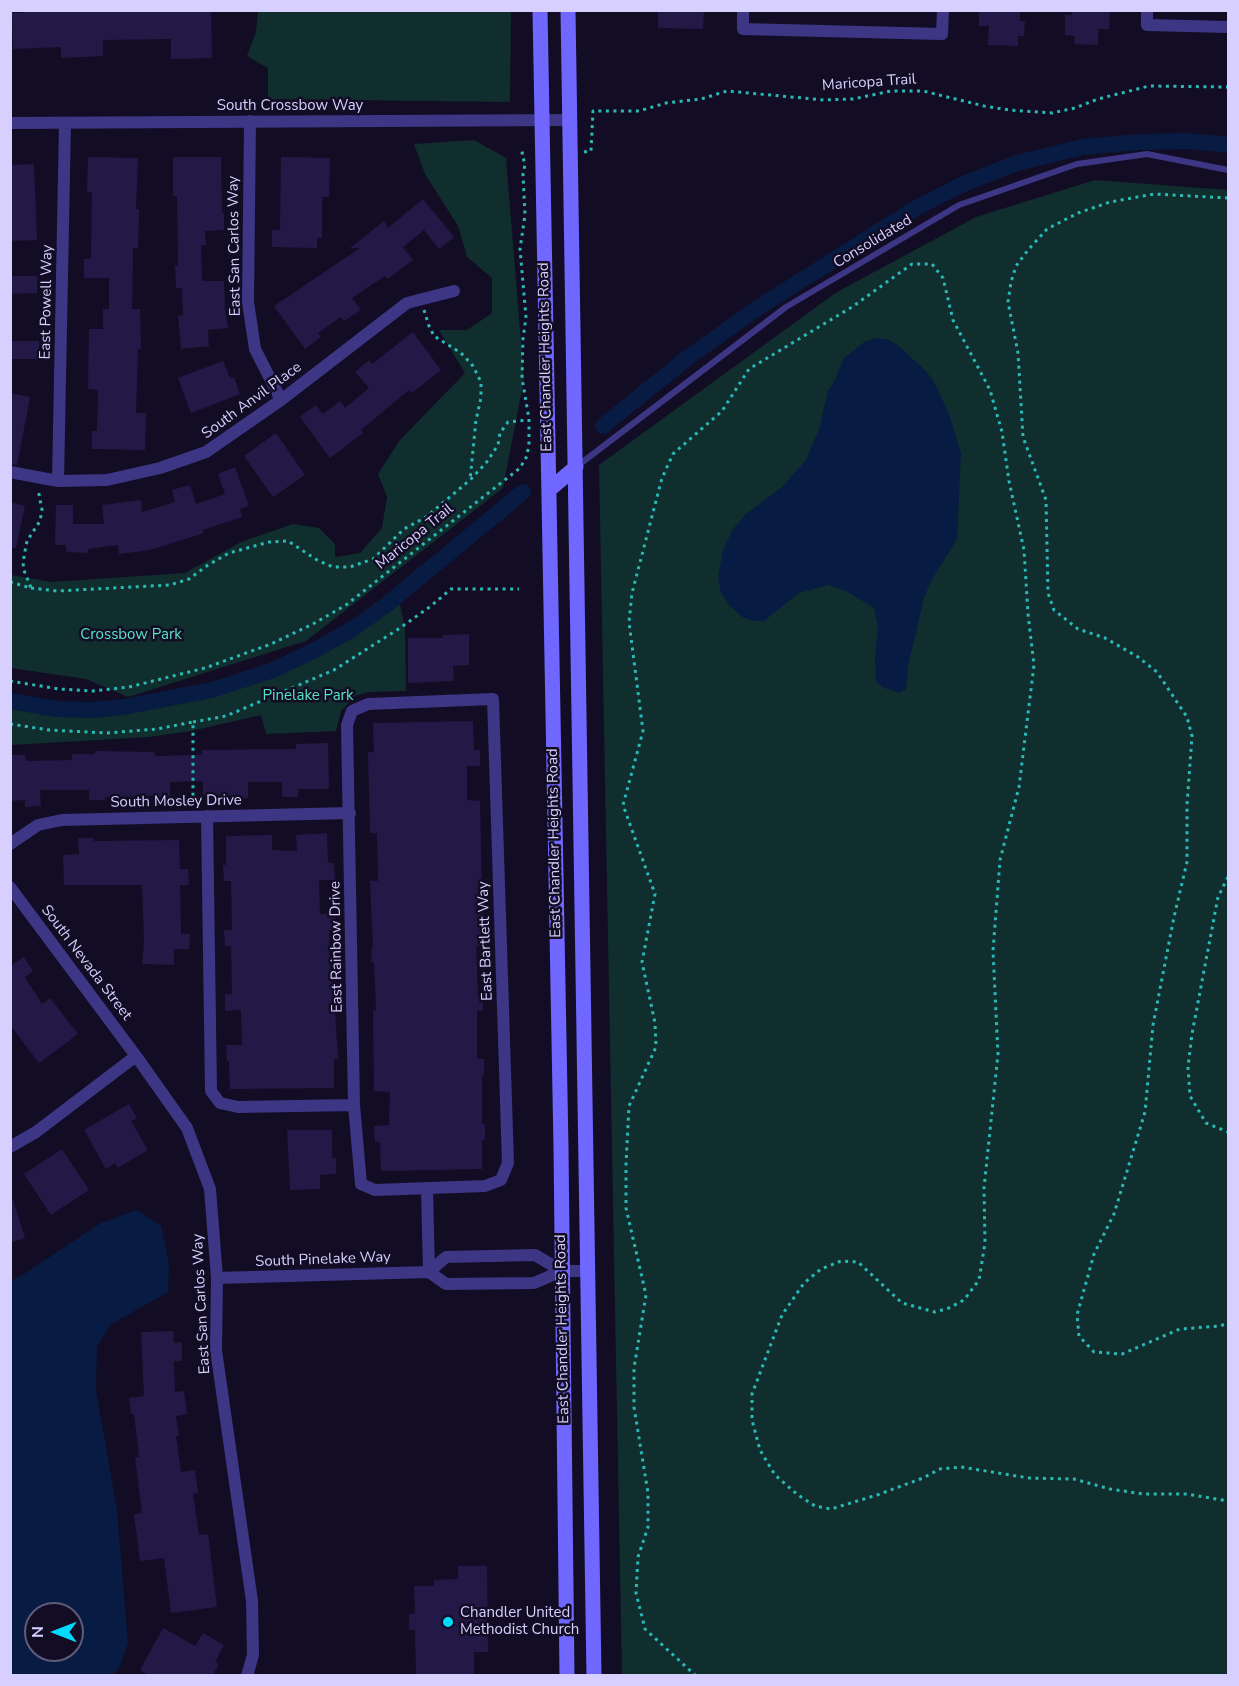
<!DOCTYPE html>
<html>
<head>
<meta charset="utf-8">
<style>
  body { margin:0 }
  #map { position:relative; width:1239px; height:1686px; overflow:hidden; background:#120d24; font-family:"Nunito Sans",sans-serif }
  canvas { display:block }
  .frame { position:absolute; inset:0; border:12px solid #d7d0ff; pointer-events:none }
  .north { position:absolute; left:24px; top:1602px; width:60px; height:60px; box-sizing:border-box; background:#120d24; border:2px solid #615b7c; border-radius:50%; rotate:270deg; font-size:16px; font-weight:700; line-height:24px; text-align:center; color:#d7d0ff }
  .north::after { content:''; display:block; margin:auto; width:21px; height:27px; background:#00dbfb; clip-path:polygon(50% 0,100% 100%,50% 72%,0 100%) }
</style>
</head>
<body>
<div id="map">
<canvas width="1239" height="1686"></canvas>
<div class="frame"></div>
<div class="north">N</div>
</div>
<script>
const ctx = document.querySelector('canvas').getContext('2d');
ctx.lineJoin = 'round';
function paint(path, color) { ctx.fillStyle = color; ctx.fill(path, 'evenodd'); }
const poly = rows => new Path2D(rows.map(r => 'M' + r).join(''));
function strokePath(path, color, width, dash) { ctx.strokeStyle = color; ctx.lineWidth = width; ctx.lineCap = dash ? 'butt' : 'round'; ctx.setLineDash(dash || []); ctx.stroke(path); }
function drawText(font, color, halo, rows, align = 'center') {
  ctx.font = font + ' "Nunito Sans",sans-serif'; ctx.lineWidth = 5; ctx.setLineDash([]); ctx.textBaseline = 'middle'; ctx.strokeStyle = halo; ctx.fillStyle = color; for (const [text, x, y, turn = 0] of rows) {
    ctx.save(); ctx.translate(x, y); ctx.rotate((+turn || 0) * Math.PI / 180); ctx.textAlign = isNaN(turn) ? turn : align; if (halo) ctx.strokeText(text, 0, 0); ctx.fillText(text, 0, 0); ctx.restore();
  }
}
paint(poly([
  [258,11,511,11,510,102,268,99,268,68,247,56,256,32],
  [474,140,506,158,524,379,503,488,306,641,128,697,86,679,11,668,11,575,52,582,185,573,241,542,293,524,319,528,335,544,335,557,360,553,382,528,387,497,378,474,400,440,465,373,439,330,467,330,492,313,492,278,467,257,458,226,425,174,414,144],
  [1095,180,1228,190,1228,1675,622,1675,599,465,837,292,976,217],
  [399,599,405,629,406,691,369,692,355,696,341,711,336,731,266,734,261,715,191,731,149,737,11,745,11,705,54,713,101,714,147,708,234,687,301,660,365,625]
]), '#102e2e');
paint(poly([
  [877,338,889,340,900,347,927,372,934,382,949,414,961,453,957,539,931,581,924,598,908,666,906,689,899,693,882,687,876,681,875,659,878,626,874,608,846,591,828,585,799,593,764,621,754,621,742,617,729,605,721,592,718,578,723,550,733,529,746,514,782,487,806,460,819,429,828,391,835,380,844,358,864,342],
  [137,1210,161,1226,169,1264,168,1292,110,1325,97,1347,96,1391,117,1510,128,1643,119,1668,112,1675,11,1675,11,1280,18,1278,101,1223],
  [36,1614,72,1614,72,1650,36,1650]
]), '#081b42');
strokePath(poly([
  [603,426,686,359,756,309,916,208,963,184,1017,163,1083,147,1140,142,1188,141,1228,145],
  [10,701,57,709,93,710,124,707,212,690,273,670,313,651,351,630,386,605,523,492]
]), '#081b42', 16);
paint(poly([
  [23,10,211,10,212,58,171,59,171,39,103,40,103,56,61,58,61,47,13,49,12,13,23,13],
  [658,10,704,10,703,29,658,28],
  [979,10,1020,10,1020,21,1025,21,1024,36,1018,36,1018,46,988,45,989,26,979,26],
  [1072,10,1110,10,1109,29,1098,29,1098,45,1074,44,1075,36,1065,35,1065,15,1072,15],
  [88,157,138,158,136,209,139,210,138,248,133,248,132,309,140,309,141,349,138,349,136,413,146,413,145,450,92,449,92,431,97,431,98,390,88,389,89,329,103,329,103,309,109,309,109,278,84,278,84,259,91,259,92,192,87,192],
  [173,157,221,157,222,213,224,213,224,230,205,231,206,245,201,245,202,281,224,281,225,311,228,328,208,330,209,346,181,349,178,316,183,315,182,288,176,288,175,266,178,266,177,196,173,196],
  [281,157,330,158,329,197,322,197,322,238,317,238,317,248,272,247,272,230,280,230],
  [34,164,37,240,10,241,10,165],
  [423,199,454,237,439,249,424,230,403,247,413,260,388,279,385,276,352,298,361,310,344,321,341,317,318,333,321,337,305,349,274,306,360,248,350,248,384,221,388,228],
  [10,276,37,276,37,293,10,294],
  [413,332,441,370,412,393,409,390,361,430,363,433,330,458,300,417,316,405,323,414,340,401,345,408,369,388,355,372,369,360,372,364],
  [10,341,39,341,39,359,10,359],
  [223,361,230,378,234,377,240,394,191,413,178,378],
  [10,393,30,397,17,465,10,464],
  [276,433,305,475,273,497,244,456],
  [235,467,249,506,240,509,242,517,203,530,204,533,150,550,119,554,118,545,88,549,88,553,66,552,66,545,55,545,56,505,73,505,73,524,104,524,102,505,141,500,142,512,175,502,172,490,190,485,196,504,225,494,218,474],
  [10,502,25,506,16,548,10,547],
  [469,634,469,665,453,666,454,681,408,683,408,638,443,638,443,635],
  [473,721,474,750,480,750,480,766,467,766,467,800,480,801,483,946,476,946,478,995,483,995,483,1010,477,1011,477,1059,484,1059,484,1075,482,1075,482,1124,485,1124,485,1140,482,1140,482,1169,381,1171,380,1142,375,1142,374,1126,389,1125,390,1092,374,1091,373,1010,376,1010,374,962,371,962,372,946,373,946,370,881,378,881,377,833,370,833,368,752,374,752,373,723],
  [328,743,329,789,298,789,298,797,282,797,282,782,248,782,248,798,231,798,231,795,203,795,203,781,170,782,170,799,154,799,154,796,105,797,105,800,89,800,89,790,40,790,41,806,25,807,25,800,10,801,10,755,25,755,26,761,72,760,72,754,95,754,95,751,155,752,155,756,202,755,202,750,296,749,296,744],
  [327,833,328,863,334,863,335,880,319,880,320,914,335,914,335,930,329,930,330,978,336,978,337,995,334,995,338,1059,334,1059,334,1088,230,1089,229,1061,227,1061,226,1045,242,1045,241,1010,225,1011,225,994,232,994,231,946,225,946,224,930,232,930,231,881,224,881,223,865,226,865,226,836,272,835,272,850,297,851,296,835],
  [78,838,93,838,94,841,179,840,180,869,188,869,189,885,180,885,181,934,190,934,189,949,174,949,174,965,142,964,144,941,142,885,64,885,63,855,79,854],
  [24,957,33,971,25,977,42,1004,50,998,78,1034,39,1063,10,1025,10,966],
  [129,1104,137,1118,131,1121,148,1150,118,1168,115,1163,106,1169,84,1130],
  [287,1130,332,1130,332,1158,336,1158,336,1174,320,1175,320,1189,290,1190],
  [62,1149,89,1190,51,1215,24,1174],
  [10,1200,13,1200,25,1238,10,1243],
  [173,1331,174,1343,182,1342,182,1361,174,1361,175,1392,184,1391,187,1414,176,1416,179,1436,176,1436,181,1472,195,1470,198,1493,193,1494,199,1535,208,1534,217,1607,171,1613,164,1558,140,1561,134,1514,142,1513,135,1457,139,1457,134,1414,131,1414,129,1398,144,1396,141,1332],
  [458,1566,487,1566,488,1652,474,1652,474,1676,416,1676,415,1630,409,1630,409,1614,415,1614,414,1586,434,1586,434,1580,458,1579],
  [163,1628,195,1646,203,1633,224,1645,215,1662,219,1664,212,1676,150,1676,140,1670]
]), '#231946');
strokePath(poly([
  [584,152,591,151,593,111,639,111,666,103,701,99,727,91,824,100,853,99,891,91,923,91,984,106,1009,110,1052,113,1075,108,1098,99,1149,86,1228,87],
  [1228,198,1154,194,1110,202,1078,213,1047,229,1028,250,1016,266,1011,282,1008,302,1018,353,1023,437,1046,500,1048,593,1054,610,1078,629,1105,638,1138,657,1157,672,1187,717,1192,736,1187,805,1187,862,1174,917,1153,1025,1145,1112,1114,1214,1094,1254,1077,1315,1079,1336,1094,1352,1122,1354,1180,1329,1220,1326,1228,1323],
  [424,310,429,326,434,336,461,353,473,366,481,382,481,398,476,420,470,480],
  [10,582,31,588,23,568,24,556,27,541,40,521,42,510,38,489],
  [31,588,57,591,170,585,189,579,208,565,229,553,269,542,288,541,317,560,333,567,350,567,373,559,404,529,426,517,470,480,486,463,498,445,500,433,508,422,528,420],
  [10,681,59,689,93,691,129,687,205,668,271,644,313,624,346,605,520,468,527,456,529,443,529,419,522,378,523,339,526,317,520,249,525,215,523,174,525,165,522,153,528,153],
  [193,722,226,716,334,670,400,628,431,606,451,589,519,589],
  [10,724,49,730,107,733,157,729,193,722,193,803],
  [1228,877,1218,897,1192,1034,1188,1067,1190,1096,1206,1123,1228,1132],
  [696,1676,645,1629,636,1593,638,1557,648,1527,648,1493,634,1407,634,1368,646,1295,626,1208,626,1164,629,1106,656,1047,655,1023,642,962,655,894,623,805,643,731,629,622,632,593,662,478,673,454,722,411,749,369,852,307,912,264,932,264,943,278,953,320,990,390,1002,432,1009,481,1024,550,1028,614,1034,665,1019,787,1000,860,993,951,998,1054,984,1188,985,1243,979,1280,964,1300,949,1308,935,1312,902,1303,858,1262,841,1261,821,1269,804,1283,782,1315,752,1394,752,1420,760,1450,775,1475,798,1495,815,1506,831,1509,877,1495,923,1478,940,1469,961,1467,1029,1478,1074,1479,1110,1489,1143,1494,1187,1494,1228,1501],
  [1137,1676,1150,1676]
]), '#2ab9b5', 3, [3, 4.5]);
strokePath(poly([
  [576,467,786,307,959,205,1077,164,1147,154,1228,170]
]), '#3c3685', 6);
strokePath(poly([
  [743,10,743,29,942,34,943,10],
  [1147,10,1147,25,1228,27],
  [250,121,248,302,255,349,281,400],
  [10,123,570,120],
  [10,472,58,481,107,480,160,468,206,452,281,400,407,303,454,291],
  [58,481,65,123],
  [493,699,508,1163,501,1180,485,1186,375,1190,361,1184,354,1105,347,725,352,711,368,704,493,699],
  [207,816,211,1091,220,1103,238,1107,354,1105],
  [10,844,38,825,62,820,350,813],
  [10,887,136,1056,187,1128,210,1189,217,1278,216,1350,252,1601,253,1655,247,1676],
  [10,1147,36,1132,136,1056],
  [427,1188,429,1272],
  [429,1272,446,1257,535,1255,562,1271],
  [217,1278,429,1272,446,1284,534,1283,562,1271,589,1271]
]), '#3c3685', 12);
strokePath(poly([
  [540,10,561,1148,567,1676],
  [568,10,594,1676],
  [549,490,576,467]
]), '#6f67ff', 15);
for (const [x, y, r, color] of [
  [448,1622,6,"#00dbfb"]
]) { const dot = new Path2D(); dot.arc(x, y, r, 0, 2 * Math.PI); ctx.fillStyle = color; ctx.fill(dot); strokePath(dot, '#120d24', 2); }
drawText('15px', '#d7d0ff', '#120d24', [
  ["Maricopa Trail",869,83,-4],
  ["South Crossbow Way",290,106],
  ["Consolidated",873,242,-31],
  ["East San Carlos Way",235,246,-91],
  ["East Powell Way",47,302,-89],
  ["East Chandler Heights Road",546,357,-91],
  ["South Anvil Place",252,401,-36],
  ["Maricopa Trail",415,537,-39],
  ["South Mosley Drive",176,802,-1],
  ["East Chandler Heights Road",555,843,-91],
  ["East Bartlett Way",486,941,-92],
  ["East Rainbow Drive",337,947,-91],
  ["South Nevada Street",86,963,53],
  ["South Pinelake Way",323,1260,-2],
  ["East San Carlos Way",202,1304,-93],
  ["East Chandler Heights Road",563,1329,-91]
]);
drawText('15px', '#57e4c5', '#120d24', [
  ["Crossbow Park",131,635],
  ["Pinelake Park",308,696]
]);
drawText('15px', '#d7d0ff', '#120d24', [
  ["Chandler United",460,1613],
  ["Methodist Church",460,1630]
], 'left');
</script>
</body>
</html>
